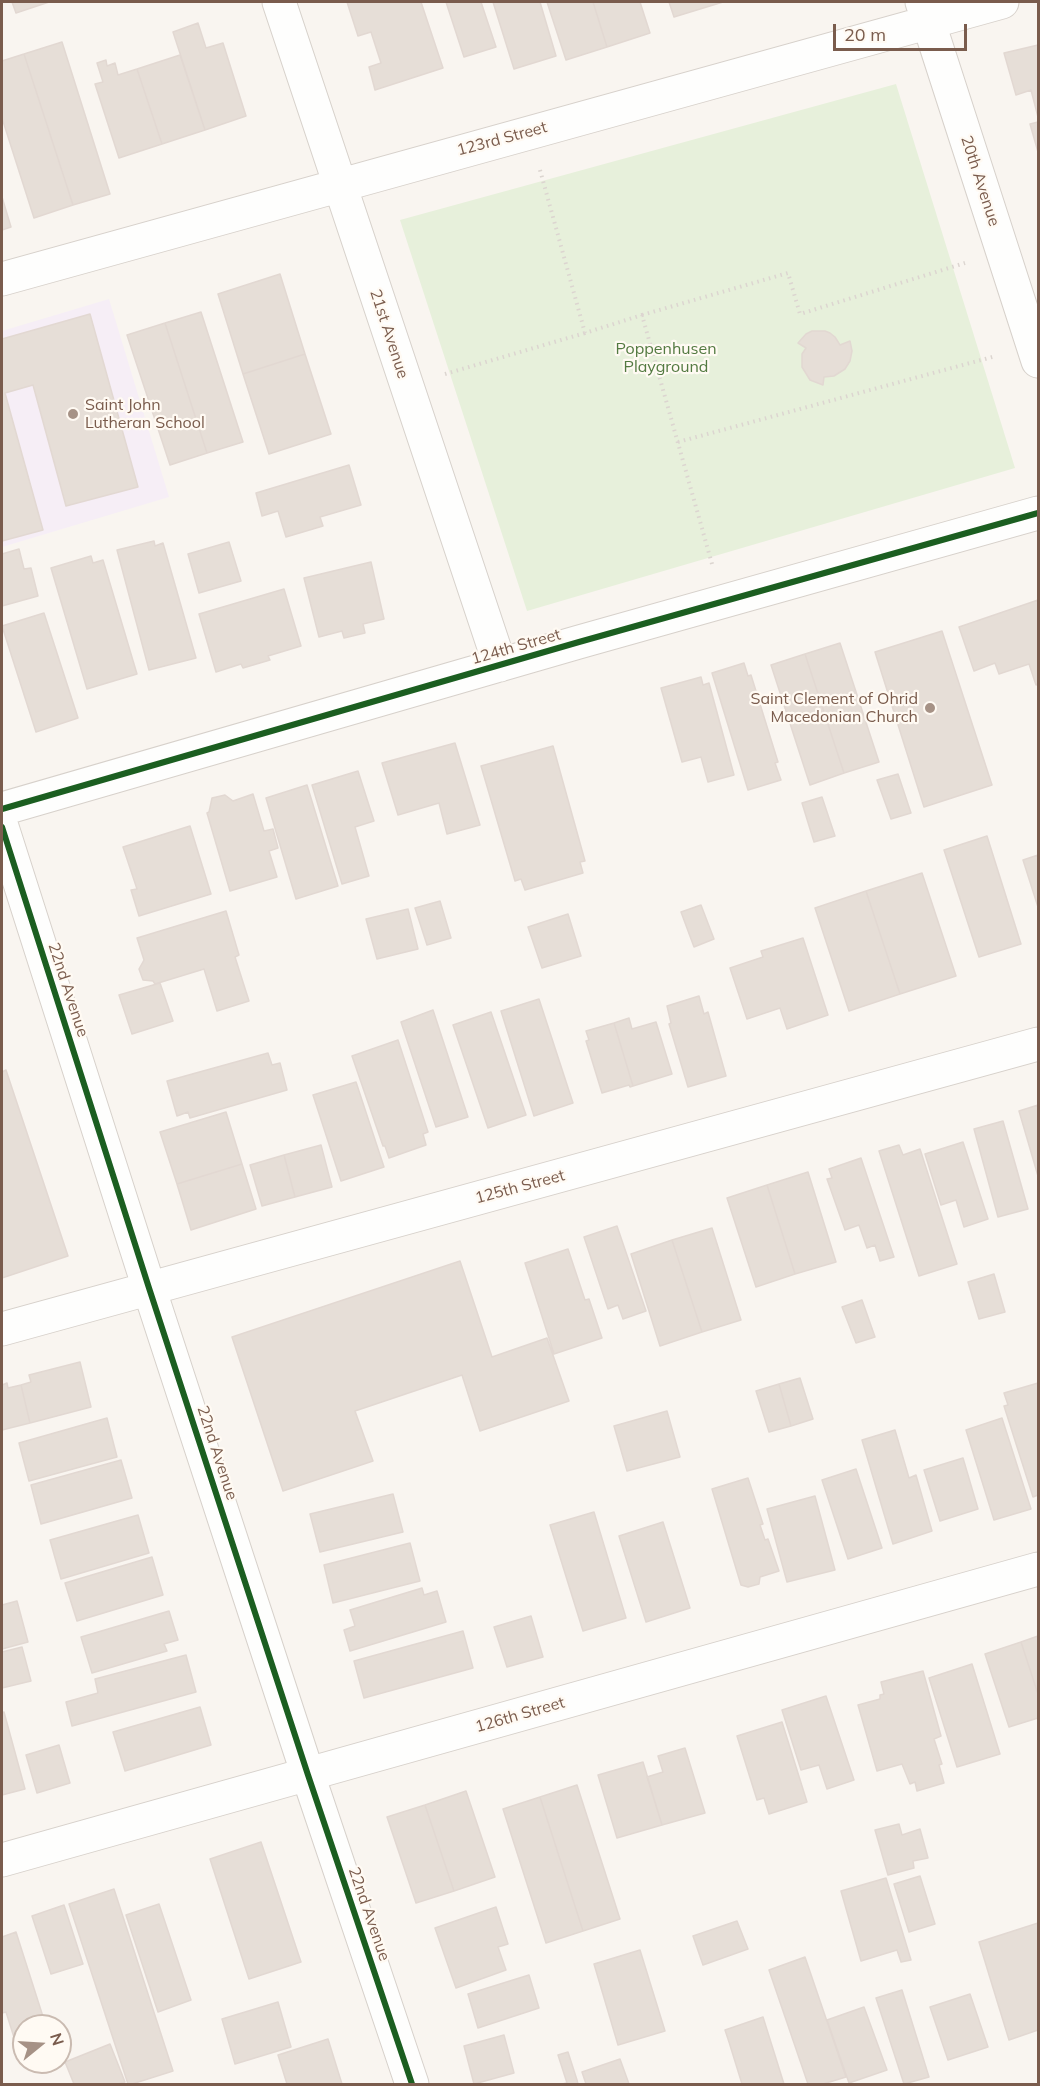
<!DOCTYPE html>
<html>
<head>
<meta charset="utf-8">
<style>
  body { margin:0 }
  #map { position:relative; width:1040px; height:2086px; overflow:hidden; background:#f9f5f0; font-family:Mulish,sans-serif }
  canvas { display:block }
  .frame { position:absolute; inset:0; border:3px solid #7a5c4d; pointer-events:none }
  .north { position:absolute; left:12px; top:2014px; width:60px; height:60px; box-sizing:border-box; background:#fffaf3; border:2px solid #cabbb1; border-radius:50%; rotate:72deg; font-size:16px; font-weight:700; line-height:24px; text-align:center; color:#7a5c4d }
  .north::after { content:''; display:block; margin:auto; width:21px; height:27px; background:#a69286; clip-path:polygon(50% 0,100% 100%,50% 72%,0 100%) }
  .scale { position:absolute; left:833px; top:24px; width:134px; height:27px; box-sizing:border-box; border:3px solid #7a5c4d; border-top:0; padding-left:8px; font-size:18px; line-height:21px; white-space:nowrap; color:#7a5c4d; -webkit-text-stroke:4px #fffaf3; paint-order:stroke }
</style>
</head>
<body>
<div id="map">
<canvas width="1040" height="2086"></canvas>
<div class="frame"></div>
<div class="north">N</div>
<div class="scale">20 m</div>
</div>
<script>
const ctx = document.querySelector('canvas').getContext('2d');
ctx.lineJoin = 'round';
function paint(path, color) { ctx.fillStyle = color; ctx.fill(path, 'evenodd'); }
const poly = rows => new Path2D(rows.map(r => 'M' + r).join(''));
function strokePath(path, color, width, dash) { ctx.strokeStyle = color; ctx.lineWidth = width; ctx.lineCap = dash ? 'butt' : 'round'; ctx.setLineDash(dash || []); ctx.stroke(path); }
function drawText(font, color, halo, rows, align = 'center') {
  ctx.font = font + ' Mulish,sans-serif'; ctx.lineWidth = 4.5; ctx.setLineDash([]); ctx.textBaseline = 'middle'; ctx.strokeStyle = halo; ctx.fillStyle = color; for (const [text, x, y, turn = 0] of rows) {
    ctx.save(); ctx.translate(x, y); ctx.rotate((+turn || 0) * Math.PI / 180); ctx.textAlign = isNaN(turn) ? turn : align; if (halo) ctx.strokeText(text, 0, 0); ctx.fillText(text, 0, 0); ctx.restore();
  }
}
paint(poly([
  [109,299,169,497,2,547,2,331]
]), '#f6eef6');
paint(poly([
  [896,84,1015,468,527,611,400,220]
]), '#e7f0db');
const building = poly([
  [12,2,49,2,16,13,12,2],
  [347,2,421,2,443,68,375,90,369,67,381,63,371,32,358,36,347,2],
  [446,2,481,2,496,47,464,57,446,2],
  [493,2,540,2,556,56,514,69,493,2],
  [547,2,593,2,607,47,566,60,547,2],
  [593,2,640,2,650,33,607,47,593,2],
  [669,2,723,2,674,17,669,2],
  [198,23,206,48,223,43,246,116,205,130,173,32,198,23],
  [62,42,110,194,73,205,24,54,62,42],
  [1038,45,1038,117,1031,90,1016,95,1004,53,1038,45],
  [24,54,73,205,34,218,2,118,2,61,24,54],
  [180,55,205,130,162,144,137,69,180,55],
  [106,60,107,66,115,63,118,75,137,69,162,144,119,158,95,84,103,82,97,63,106,60],
  [1038,122,1038,152,1030,124,1038,122],
  [2,197,11,227,2,230,2,197],
  [280,274,305,354,243,374,218,294,280,274],
  [201,312,243,442,207,453,165,323,201,312],
  [90,314,138,487,66,506,33,385,5,393,43,530,2,541,2,339,90,314],
  [165,323,207,453,170,465,127,335,165,323],
  [812,331,825,331,830,333,835,337,840,345,850,341,852,351,850,361,845,369,834,376,824,377,823,385,810,380,802,367,802,354,806,348,798,343,806,334,812,331],
  [305,354,331,434,269,454,243,374,305,354],
  [349,465,361,505,320,517,323,526,286,537,278,511,262,516,256,493,349,465],
  [154,541,155,546,163,543,196,658,149,670,117,550,154,541],
  [229,542,241,581,199,593,188,554,229,542],
  [19,549,24,569,31,568,38,596,2,606,2,554,19,549],
  [91,556,93,563,103,560,137,674,87,689,51,568,91,556],
  [371,562,384,619,363,624,365,633,344,638,342,631,319,637,304,578,371,562],
  [284,589,301,646,268,656,270,660,243,668,241,664,216,672,199,614,284,589],
  [1038,600,1038,684,1036,685,1029,664,999,674,995,663,974,671,959,627,1038,600],
  [44,613,78,718,36,732,2,626,44,613],
  [942,631,992,785,924,807,875,652,942,631],
  [840,643,879,762,844,773,805,654,840,643],
  [805,654,844,773,810,785,771,665,805,654],
  [744,663,748,676,751,675,778,762,775,763,781,780,748,790,712,673,744,663],
  [701,677,703,685,709,683,734,775,708,782,701,757,682,762,661,688,701,677],
  [455,743,480,825,447,834,439,803,398,815,382,763,455,743],
  [553,746,585,861,580,862,583,873,525,890,521,879,515,881,481,766,553,746],
  [358,771,374,821,355,827,369,876,342,884,312,785,358,771],
  [898,774,911,813,891,819,877,780,898,774],
  [307,785,338,886,296,899,266,798,307,785],
  [253,794,264,831,273,829,278,848,269,851,277,877,230,891,207,813,209,812,212,798,225,795,233,801,253,794],
  [822,797,835,836,814,842,802,803,822,797],
  [190,826,211,894,139,916,131,890,137,889,123,847,190,826],
  [987,836,1021,944,979,957,944,850,987,836],
  [1038,855,1038,907,1023,860,1038,855],
  [922,873,956,976,900,994,866,891,922,873],
  [866,891,900,994,849,1011,815,908,866,891],
  [440,901,451,938,427,945,415,908,440,901],
  [701,905,714,939,694,947,681,912,701,905],
  [408,909,418,949,377,959,366,919,408,909],
  [226,911,239,955,235,957,249,1001,217,1011,204,969,155,984,153,981,143,980,139,969,144,960,137,938,226,911],
  [568,914,581,956,542,968,528,927,568,914],
  [803,938,828,1015,787,1029,780,1008,747,1019,730,968,763,957,761,951,803,938],
  [160,983,173,1021,132,1034,119,995,160,983],
  [699,996,704,1014,708,1012,726,1076,688,1087,669,1024,671,1023,667,1006,699,996],
  [539,999,573,1103,534,1116,501,1011,539,999],
  [433,1010,468,1117,436,1127,401,1022,433,1010],
  [491,1012,526,1115,488,1128,453,1025,491,1012],
  [629,1018,632,1029,656,1022,672,1074,633,1086,614,1023,629,1018],
  [614,1023,633,1086,630,1087,629,1085,602,1093,586,1041,589,1040,586,1031,614,1023],
  [398,1040,428,1132,423,1134,426,1145,389,1158,385,1146,383,1146,352,1056,398,1040],
  [268,1053,272,1065,280,1063,287,1090,190,1118,188,1112,177,1116,167,1081,268,1053],
  [6,1070,68,1256,2,1278,2,1072,6,1070],
  [356,1082,384,1167,341,1181,313,1095,356,1082],
  [1038,1105,1038,1176,1019,1111,1038,1105],
  [226,1112,242,1164,177,1184,160,1132,226,1112],
  [1003,1121,1028,1209,998,1217,974,1129,1003,1121],
  [963,1142,988,1219,964,1227,956,1200,941,1205,925,1154,963,1142],
  [321,1145,332,1187,295,1197,284,1155,321,1145],
  [899,1145,903,1155,920,1149,957,1264,919,1276,879,1151,899,1145],
  [284,1155,295,1197,262,1206,250,1165,284,1155],
  [861,1158,894,1257,880,1261,875,1245,867,1248,859,1225,845,1230,827,1179,832,1178,829,1169,861,1158],
  [242,1164,256,1209,191,1230,177,1184,242,1164],
  [808,1172,836,1262,795,1274,767,1185,808,1172],
  [767,1185,795,1274,756,1287,727,1198,767,1185],
  [617,1226,646,1311,623,1319,618,1305,608,1309,584,1237,617,1226],
  [712,1228,741,1320,702,1332,672,1240,712,1228],
  [672,1240,702,1332,660,1346,631,1254,672,1240],
  [568,1249,585,1300,589,1299,602,1338,554,1354,525,1263,568,1249],
  [460,1261,492,1357,547,1338,569,1401,480,1431,462,1375,355,1411,373,1461,283,1491,232,1337,460,1261],
  [994,1274,1005,1312,979,1319,968,1282,994,1274],
  [862,1300,875,1337,856,1343,842,1307,862,1300],
  [80,1362,91,1407,30,1423,21,1385,31,1382,29,1375,80,1362],
  [800,1378,813,1419,791,1426,779,1384,800,1378],
  [7,1383,8,1388,21,1385,30,1423,2,1430,2,1385,7,1383],
  [1038,1383,1038,1495,1033,1497,1004,1406,1008,1405,1004,1393,1038,1383],
  [779,1384,791,1426,769,1432,756,1391,779,1384],
  [667,1411,680,1457,627,1471,614,1426,667,1411],
  [107,1418,117,1457,29,1481,19,1443,107,1418],
  [1002,1418,1031,1509,994,1520,966,1430,1002,1418],
  [895,1430,909,1478,916,1475,932,1531,893,1544,862,1440,895,1430],
  [963,1458,978,1509,940,1521,924,1470,963,1458],
  [121,1460,132,1498,41,1524,31,1485,121,1460],
  [856,1469,882,1548,848,1559,822,1480,856,1469],
  [748,1478,763,1524,760,1525,765,1540,768,1539,779,1571,760,1577,759,1584,748,1587,741,1585,712,1489,748,1478],
  [393,1494,403,1532,320,1552,310,1514,393,1494],
  [815,1496,835,1570,787,1582,767,1509,815,1496],
  [594,1512,626,1618,583,1631,550,1525,594,1512],
  [138,1515,149,1553,61,1579,50,1540,138,1515],
  [663,1522,690,1608,646,1622,619,1536,663,1522],
  [410,1543,420,1581,333,1603,324,1565,410,1543],
  [152,1557,163,1595,77,1621,65,1583,152,1557],
  [422,1588,424,1595,437,1591,446,1622,350,1651,344,1630,355,1626,350,1610,422,1588],
  [17,1601,28,1642,2,1649,2,1605,17,1601],
  [169,1611,178,1640,164,1644,167,1651,92,1673,81,1637,169,1611],
  [531,1616,543,1657,507,1667,494,1627,531,1616],
  [463,1631,473,1668,364,1698,354,1661,463,1631],
  [1038,1636,1038,1694,1021,1642,1038,1636],
  [1021,1642,1038,1694,1038,1718,1009,1727,985,1654,1021,1642],
  [22,1647,31,1681,2,1688,2,1652,22,1647],
  [186,1655,196,1692,72,1726,66,1702,98,1693,95,1679,186,1655],
  [972,1664,1000,1754,957,1767,929,1678,972,1664],
  [923,1671,941,1736,934,1739,942,1764,939,1765,944,1783,917,1791,915,1782,910,1784,902,1764,877,1771,858,1705,880,1699,880,1695,884,1694,881,1682,923,1671],
  [826,1696,854,1780,827,1789,819,1765,801,1770,782,1710,826,1696],
  [200,1707,211,1745,125,1771,113,1732,200,1707],
  [4,1712,25,1789,2,1795,2,1713,4,1712],
  [782,1722,807,1802,769,1814,764,1798,757,1800,737,1736,782,1722],
  [59,1745,70,1783,37,1793,26,1755,59,1745],
  [685,1748,705,1813,662,1825,647,1777,663,1772,658,1756,685,1748],
  [643,1762,662,1825,617,1838,598,1775,643,1762],
  [577,1785,620,1919,583,1931,540,1797,577,1785],
  [466,1791,495,1877,454,1891,425,1805,466,1791],
  [540,1797,583,1931,546,1943,503,1809,540,1797],
  [425,1805,454,1891,416,1903,387,1817,425,1805],
  [899,1824,902,1835,920,1829,928,1858,913,1861,914,1868,888,1875,875,1830,899,1824],
  [261,1842,301,1962,249,1979,210,1859,261,1842],
  [920,1876,935,1924,909,1932,894,1884,920,1876],
  [886,1878,911,1960,901,1962,897,1950,861,1961,841,1891,886,1878],
  [114,1889,173,2071,132,2084,128,2084,69,1904,114,1889],
  [159,1904,191,2000,158,2012,126,1915,159,1904],
  [64,1905,83,1964,51,1974,32,1916,64,1905],
  [496,1907,508,1944,498,1947,506,1970,456,1988,435,1928,496,1907],
  [737,1921,748,1949,703,1965,693,1936,737,1921],
  [1038,1923,1038,2030,1009,2040,979,1942,1038,1923],
  [16,1932,46,2026,24,2026,24,2048,18,2050,6,2012,2,2013,2,1937,16,1932],
  [640,1950,665,2031,618,2045,594,1964,640,1950],
  [805,1957,846,2077,823,2084,808,2084,769,1970,805,1957],
  [529,1975,539,2008,478,2028,468,1994,529,1975],
  [902,1990,929,2077,904,2084,876,1998,902,1990],
  [970,1994,988,2047,948,2060,930,2007,970,1994],
  [278,2002,291,2047,235,2064,222,2019,278,2002],
  [864,2007,887,2070,849,2083,827,2020,864,2007],
  [763,2017,784,2084,742,2084,729,2042,725,2030,763,2017],
  [504,2035,514,2073,474,2084,464,2046,504,2035],
  [328,2039,342,2084,287,2084,278,2055,328,2039],
  [110,2044,125,2082,118,2084,74,2084,65,2062,110,2044],
  [568,2052,577,2080,578,2084,562,2084,567,2083,558,2055,568,2052],
  [620,2059,629,2084,586,2084,582,2072,620,2059]
]);
paint(building, '#e6ded7');
strokePath(building, '#e2d8d2', 1.5);
const minor = poly([
  [279,2,500,665],
  [922,2,1038,361],
  [2,279,1002,2],
  [2,809,579,642,1038,513],
  [2,827,149,1288,308,1775,412,2084],
  [2,1329,1038,1044],
  [2,1860,1038,1569]
]);
strokePath(minor, '#d7d1cb', 35);
strokePath(poly([
  [540,170,585,333,642,315,712,564],
  [642,315,788,273,800,314,965,263],
  [445,374,585,333],
  [678,442,996,356]
]), '#dcd5d0', 4, [1.5, 4.5]);
strokePath(minor, '#fefefd', 33);
strokePath(poly([
  [2,809,579,642,1038,513],
  [2,827,149,1288,308,1775,412,2084]
]), '#1b5e20', 6);
for (const [x, y, r, color] of [
  [73,414,6,"#a69286"],
  [930,708,6,"#a69286"]
]) { const dot = new Path2D(); dot.arc(x, y, r, 0, 2 * Math.PI); ctx.fillStyle = color; ctx.fill(dot); strokePath(dot, '#fffaf3', 2); }
drawText('16px', '#7a5c4d', '#fffaf3', [
  ["123rd Street",502,139,-15],
  ["20th Avenue",980,181,72],
  ["21st Avenue",389,334,72],
  ["124th Street",516,647,-16],
  ["22nd Avenue",68,990,72],
  ["125th Street",520,1187,-15],
  ["22nd Avenue",217,1453,72],
  ["126th Street",520,1715,-16],
  ["22nd Avenue",369,1914,71]
]);
drawText('16px', '#537a41', '#fffaf3', [
  ["Poppenhusen",666,349],
  ["Playground",666,367]
]);
drawText('16px', '#7a5c4d', '#fffaf3', [
  ["Saint John",85,405],
  ["Lutheran School",85,423],
  ["Saint Clement of Ohrid",918,699,"right"],
  ["Macedonian Church",918,717,"right"]
], 'left');
</script>
</body>
</html>
